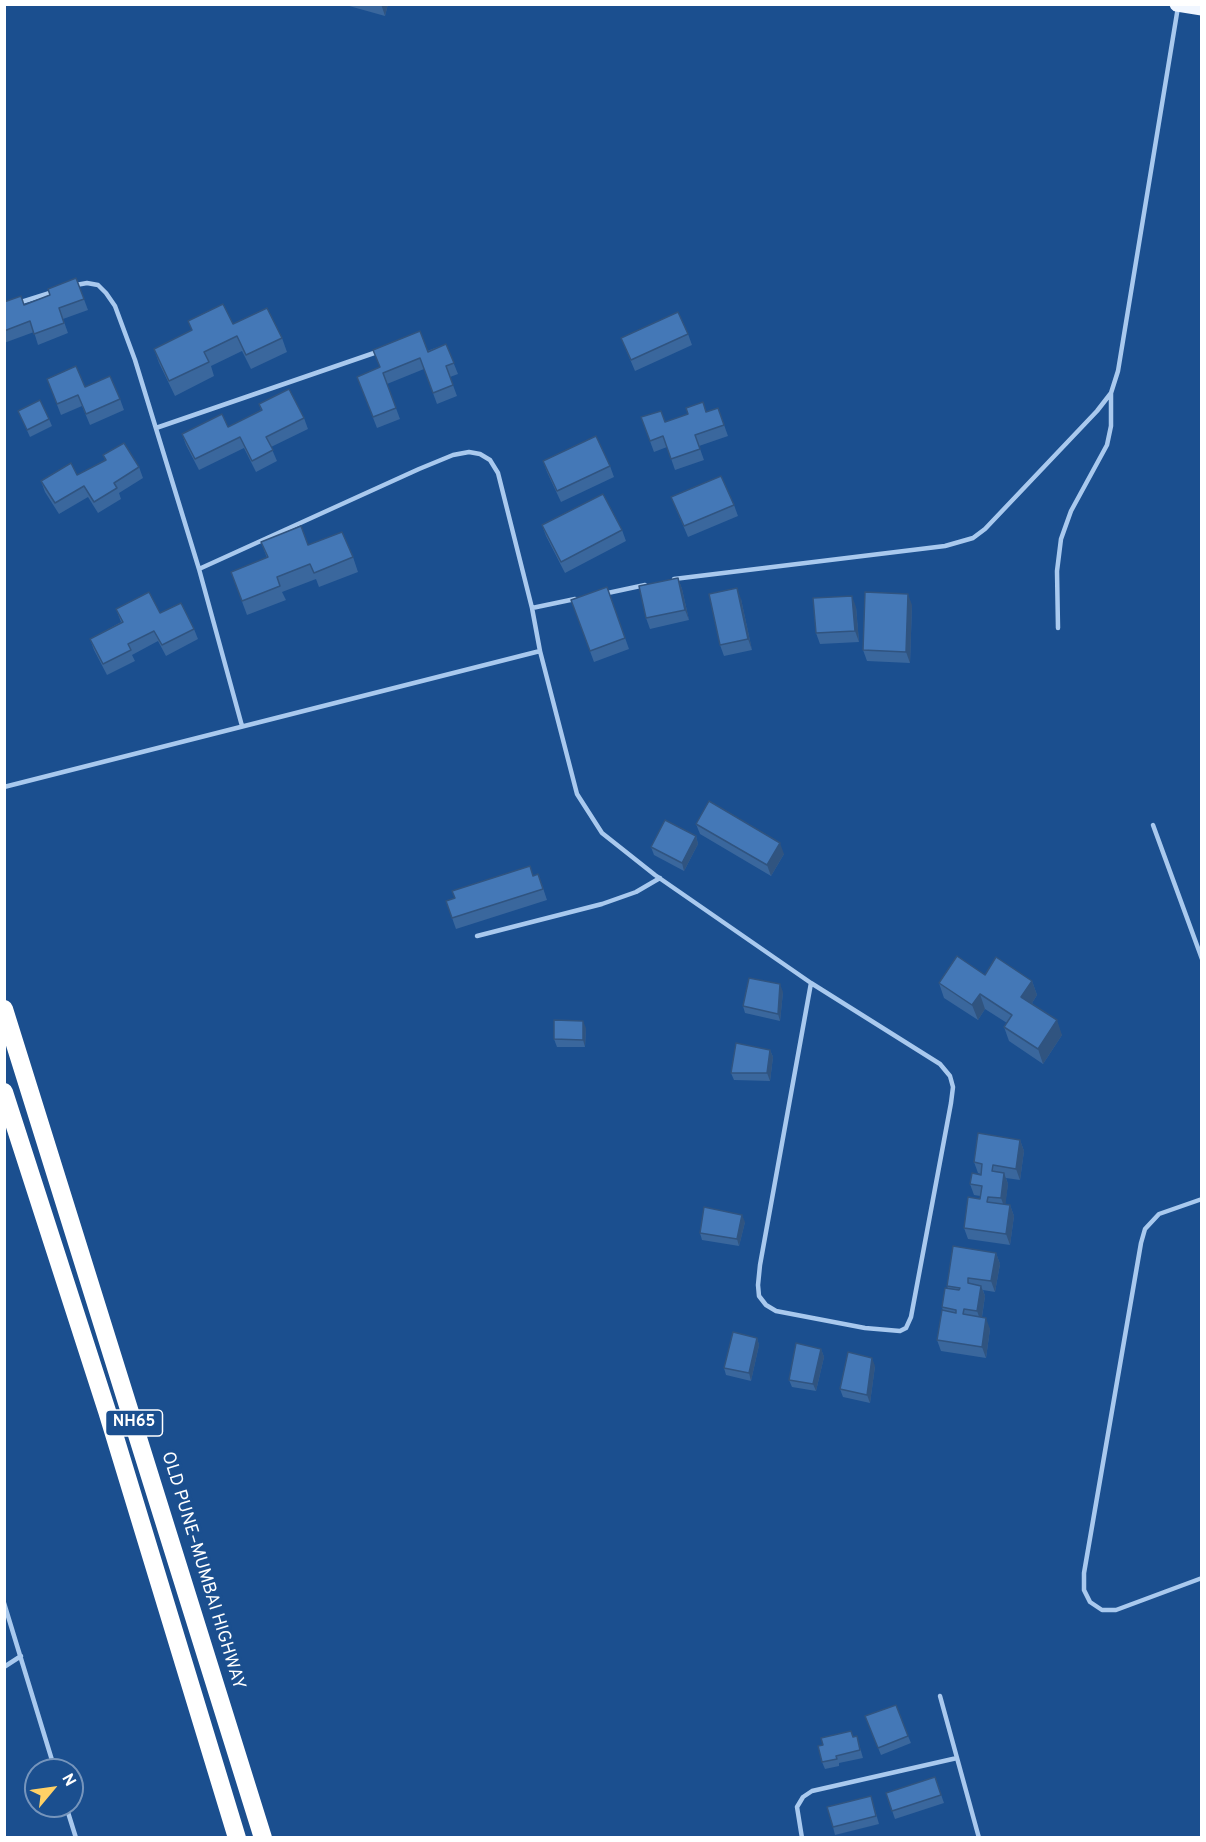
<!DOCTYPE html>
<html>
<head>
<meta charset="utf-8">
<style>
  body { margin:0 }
  #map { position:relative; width:1206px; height:1842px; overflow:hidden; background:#1b4f8f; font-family:Overpass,sans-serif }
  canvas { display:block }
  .frame { position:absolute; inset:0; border:6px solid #fff; pointer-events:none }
  .north { position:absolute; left:24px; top:1758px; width:60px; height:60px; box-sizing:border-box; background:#1b4f8f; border:2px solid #7695bc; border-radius:50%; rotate:61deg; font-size:16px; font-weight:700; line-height:24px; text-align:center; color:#fff }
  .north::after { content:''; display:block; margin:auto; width:21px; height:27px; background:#ffd166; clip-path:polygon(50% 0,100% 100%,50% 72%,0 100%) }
</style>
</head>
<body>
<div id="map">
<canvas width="1206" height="1842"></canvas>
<div class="frame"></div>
<div class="north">N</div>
</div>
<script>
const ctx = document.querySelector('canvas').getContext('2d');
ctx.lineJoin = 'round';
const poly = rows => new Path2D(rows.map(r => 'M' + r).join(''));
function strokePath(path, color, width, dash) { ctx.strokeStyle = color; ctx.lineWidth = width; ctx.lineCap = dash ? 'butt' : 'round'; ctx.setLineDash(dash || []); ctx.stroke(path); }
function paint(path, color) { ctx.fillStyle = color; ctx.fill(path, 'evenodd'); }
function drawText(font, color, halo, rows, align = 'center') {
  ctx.font = font + ' Overpass,sans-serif'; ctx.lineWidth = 6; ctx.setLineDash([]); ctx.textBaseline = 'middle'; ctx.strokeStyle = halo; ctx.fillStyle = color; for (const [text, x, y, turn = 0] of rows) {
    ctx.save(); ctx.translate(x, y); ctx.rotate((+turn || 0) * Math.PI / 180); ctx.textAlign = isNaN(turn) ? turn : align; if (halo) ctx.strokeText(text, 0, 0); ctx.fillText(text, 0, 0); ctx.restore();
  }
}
strokePath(poly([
  [76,285,87,283,98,285,106,293,115,306,135,360,199,569,242,726],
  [18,303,53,292],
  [156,428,377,352],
  [199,569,419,469,453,455,469,452,480,454,490,460,498,473,532,608],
  [674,579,945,546,973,538,985,529,1097,411,1111,393,1118,371,1178,7],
  [603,594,645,585],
  [1058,628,1057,571,1061,539,1071,511,1107,445,1111,426,1111,393],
  [540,651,577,794,602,833,655,875,811,983,940,1064,950,1076,953,1087,951,1103,911,1317,906,1328,900,1331,865,1328,776,1311,766,1305,759,1296,758,1285,760,1265,811,983],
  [4,787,540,651,532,608,575,599],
  [1153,825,1202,959],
  [477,936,602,904,636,892,660,878],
  [1202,1199,1159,1214,1145,1229,1141,1243,1084,1573,1084,1590,1090,1602,1102,1610,1116,1610,1202,1578],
  [4,1603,55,1770],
  [4,1667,21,1656],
  [940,1696,979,1838],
  [66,1806,76,1838],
  [802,1838,797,1807,803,1797,812,1791,957,1758]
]), '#a9c9ee', 4.5);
strokePath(poly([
  [1177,4,1202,8]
]), '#f0f6ff', 15);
strokePath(poly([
  [4,1009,263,1838],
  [4,1092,107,1411,237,1838]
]), '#fff', 18);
paint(poly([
  [342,4,388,4,385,16],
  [76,278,88,310,63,319,68,333,38,345,34,332,4,343,4,302,24,305,50,295],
  [188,321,233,324,282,338,287,352,251,369,242,351,211,366,214,376,175,396,159,363,154,349,192,330],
  [688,334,692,345,635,371,621,338],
  [446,344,458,374,450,377,457,396,437,404,424,369,387,384,400,419,377,428,357,377],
  [47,379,85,387,120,399,124,410,90,425,82,406,61,415],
  [259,404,304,418,308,429,271,447,277,461,256,472,244,448,199,470,186,445,182,434,228,427,261,410],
  [718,408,728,436,699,446,704,460,675,470,667,447,654,452,641,417,665,422,706,412],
  [18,411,49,419,52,426,30,437],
  [103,455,139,467,143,478,119,493,121,499,98,513,88,497,59,514,45,492,41,481,77,475,105,460],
  [543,461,610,466,614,477,561,502,547,472],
  [671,497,734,505,738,516,688,537],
  [542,525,622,530,626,541,565,573,546,536],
  [261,542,308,545,353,557,358,572,319,587,316,579,282,592,286,600,247,615,231,572,267,558],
  [678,578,682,589,689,620,650,629,646,618],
  [607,587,629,649,594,662,571,600],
  [741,599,752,650,724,656,720,645],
  [912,605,910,663,867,661,863,650],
  [856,607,859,642,820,644,816,633],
  [116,609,160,613,194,629,198,639,166,656,158,641,132,655,135,661,107,675,94,650,90,639,121,622],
  [696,824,784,854,771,876,700,834],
  [696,836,698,844,684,871,654,855,651,847],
  [530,866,533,876,542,885,547,900,456,929,446,901,455,898],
  [985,975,1032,981,1037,995,1032,1003,1062,1035,1043,1064,1009,1041,1004,1027,1007,1023,985,1009,978,1020,944,998,939,983],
  [783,992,780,1021,745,1013,743,1006],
  [586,1028,585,1047,557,1047,554,1039],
  [770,1050,773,1057,770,1081,734,1080,731,1073],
  [1020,1140,1024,1151,1020,1180,1006,1178,1008,1184,1005,1204,1010,1205,1014,1216,1010,1245,968,1239,964,1228,980,1199,980,1196,974,1195,970,1184,981,1174,978,1173,974,1162],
  [745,1222,739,1246,702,1240,700,1233],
  [996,1253,1000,1264,995,1292,983,1290,985,1296,982,1317,990,1329,986,1358,941,1351,937,1340,943,1311,942,1307,948,1289,947,1286],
  [757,1338,759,1345,751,1381,726,1375,724,1368],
  [821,1349,824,1357,816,1391,792,1387,789,1380],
  [875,1366,870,1403,843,1397,840,1389],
  [865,1716,908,1736,911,1743,881,1755],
  [851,1731,853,1737,859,1744,863,1758,839,1763,839,1766,825,1769,822,1762,823,1745],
  [935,1777,944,1803,895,1819,886,1793],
  [871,1796,879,1824,835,1835,833,1827]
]), '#3a679d');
paint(poly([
  [381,4,388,4,385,16],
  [678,578,682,589,689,620,685,610],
  [737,588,741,599,752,650,748,639],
  [908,594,912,605,910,663,906,652],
  [852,596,856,607,859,642,855,631],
  [696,836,698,844,684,871,682,863],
  [780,843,784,854,771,876,767,865],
  [1032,981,1037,995,1027,1011,1021,997],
  [780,984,783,992,780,1021,778,1014],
  [980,994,985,1009,978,1020,972,1005],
  [1057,1020,1062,1035,1043,1064,1038,1049],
  [583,1021,586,1028,585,1047,583,1040],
  [770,1050,773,1057,770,1081,767,1073],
  [1020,1140,1024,1151,1020,1180,1016,1169],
  [1004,1173,1008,1184,1005,1209,1001,1198],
  [1010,1205,1014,1216,1010,1245,1006,1234],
  [742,1215,745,1222,739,1246,737,1239],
  [996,1253,1000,1264,995,1292,991,1281],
  [981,1286,985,1296,981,1322,977,1311],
  [986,1318,990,1329,986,1358,982,1347],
  [757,1338,759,1345,751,1381,749,1373],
  [821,1349,824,1357,816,1391,813,1384],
  [872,1358,875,1366,870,1403,867,1395]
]), '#305480');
const building = poly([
  [76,278,84,299,59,308,64,323,34,334,30,321,4,331,4,302,21,296,24,305,50,295,48,289,76,278],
  [223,304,233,324,267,308,282,338,246,355,237,336,204,352,209,362,169,381,154,349,192,330,188,321,223,304],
  [678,312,688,334,631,360,621,338,678,312],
  [420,331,428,352,446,344,454,363,446,366,453,385,433,393,420,358,383,373,396,408,373,417,357,377,380,367,373,350,420,331],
  [76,366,85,387,110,376,120,399,86,414,78,395,57,404,47,379,76,366],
  [289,389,304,418,266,437,273,450,252,461,240,437,195,459,182,434,222,414,228,427,262,410,259,404,289,389],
  [40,400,49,419,27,430,18,411,40,400],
  [703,402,706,412,718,408,724,425,695,435,700,449,671,459,663,436,650,441,641,417,661,411,665,422,688,414,686,408,703,402],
  [596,436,610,466,557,491,543,461,596,436],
  [124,443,139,467,114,483,117,488,94,502,84,486,55,503,41,481,71,463,77,475,106,460,103,455,124,443],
  [721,476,734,505,684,526,671,497,721,476],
  [603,494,622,530,561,562,542,525,603,494],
  [301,526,308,545,342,532,353,557,314,573,310,564,277,577,280,586,242,601,231,572,268,557,261,542,301,526],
  [678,578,685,610,646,618,639,586,678,578],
  [607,587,625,638,590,651,571,600,607,587],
  [737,588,748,639,720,645,709,594,737,588],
  [149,592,160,613,181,603,194,629,162,645,154,631,128,644,131,650,103,664,90,639,123,622,116,609,149,592],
  [865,592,908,594,906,652,863,650,865,592],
  [852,596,855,631,816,633,813,598,852,596],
  [709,801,780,843,767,865,696,824,709,801],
  [665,820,696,836,682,863,651,847,665,820],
  [530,866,533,876,538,874,543,889,452,918,446,901,455,898,452,891,530,866],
  [957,956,985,975,996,957,1032,981,1021,997,1057,1020,1038,1049,1004,1027,1012,1015,980,994,972,1005,939,983,957,956],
  [749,978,780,984,778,1014,743,1006,749,978],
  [554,1020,583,1021,583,1040,554,1039,554,1020],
  [736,1043,770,1050,767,1073,731,1073,736,1043],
  [978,1133,1020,1140,1016,1169,993,1165,992,1171,1004,1173,1001,1198,988,1197,987,1202,1010,1205,1006,1234,964,1228,968,1197,980,1199,982,1186,970,1184,972,1173,981,1175,982,1164,974,1162,978,1133],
  [704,1207,742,1215,737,1239,700,1233,704,1207],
  [953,1246,996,1253,991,1281,968,1278,968,1283,981,1286,977,1311,964,1309,963,1314,986,1318,982,1347,937,1340,942,1310,956,1313,956,1310,942,1307,945,1288,959,1290,960,1288,947,1286,953,1246],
  [733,1332,757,1338,749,1373,724,1368,733,1332],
  [796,1343,821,1349,813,1384,789,1380,796,1343],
  [848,1352,872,1358,867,1395,840,1389,848,1352],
  [896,1705,908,1736,878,1748,865,1716,896,1705],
  [851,1731,853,1737,857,1736,860,1750,836,1756,837,1759,822,1762,818,1746,823,1745,821,1738,851,1731],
  [935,1777,941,1795,892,1811,886,1793,935,1777],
  [871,1796,876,1816,833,1827,827,1807,871,1796]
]);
paint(building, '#4478b7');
strokePath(building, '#305480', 1.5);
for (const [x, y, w] of [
  [134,1423,57]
]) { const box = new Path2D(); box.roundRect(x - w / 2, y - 13, w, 26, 4.5); ctx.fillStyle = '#1b4f8f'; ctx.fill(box); strokePath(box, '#fff', 1.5); }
drawText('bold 16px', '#fff', null, [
  ["NH65",134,1423]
]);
drawText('18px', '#fff', '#1b4f8f', [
  ["OLD PUNE–MUMBAI HIGHWAY",202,1571,73]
]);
</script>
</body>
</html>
